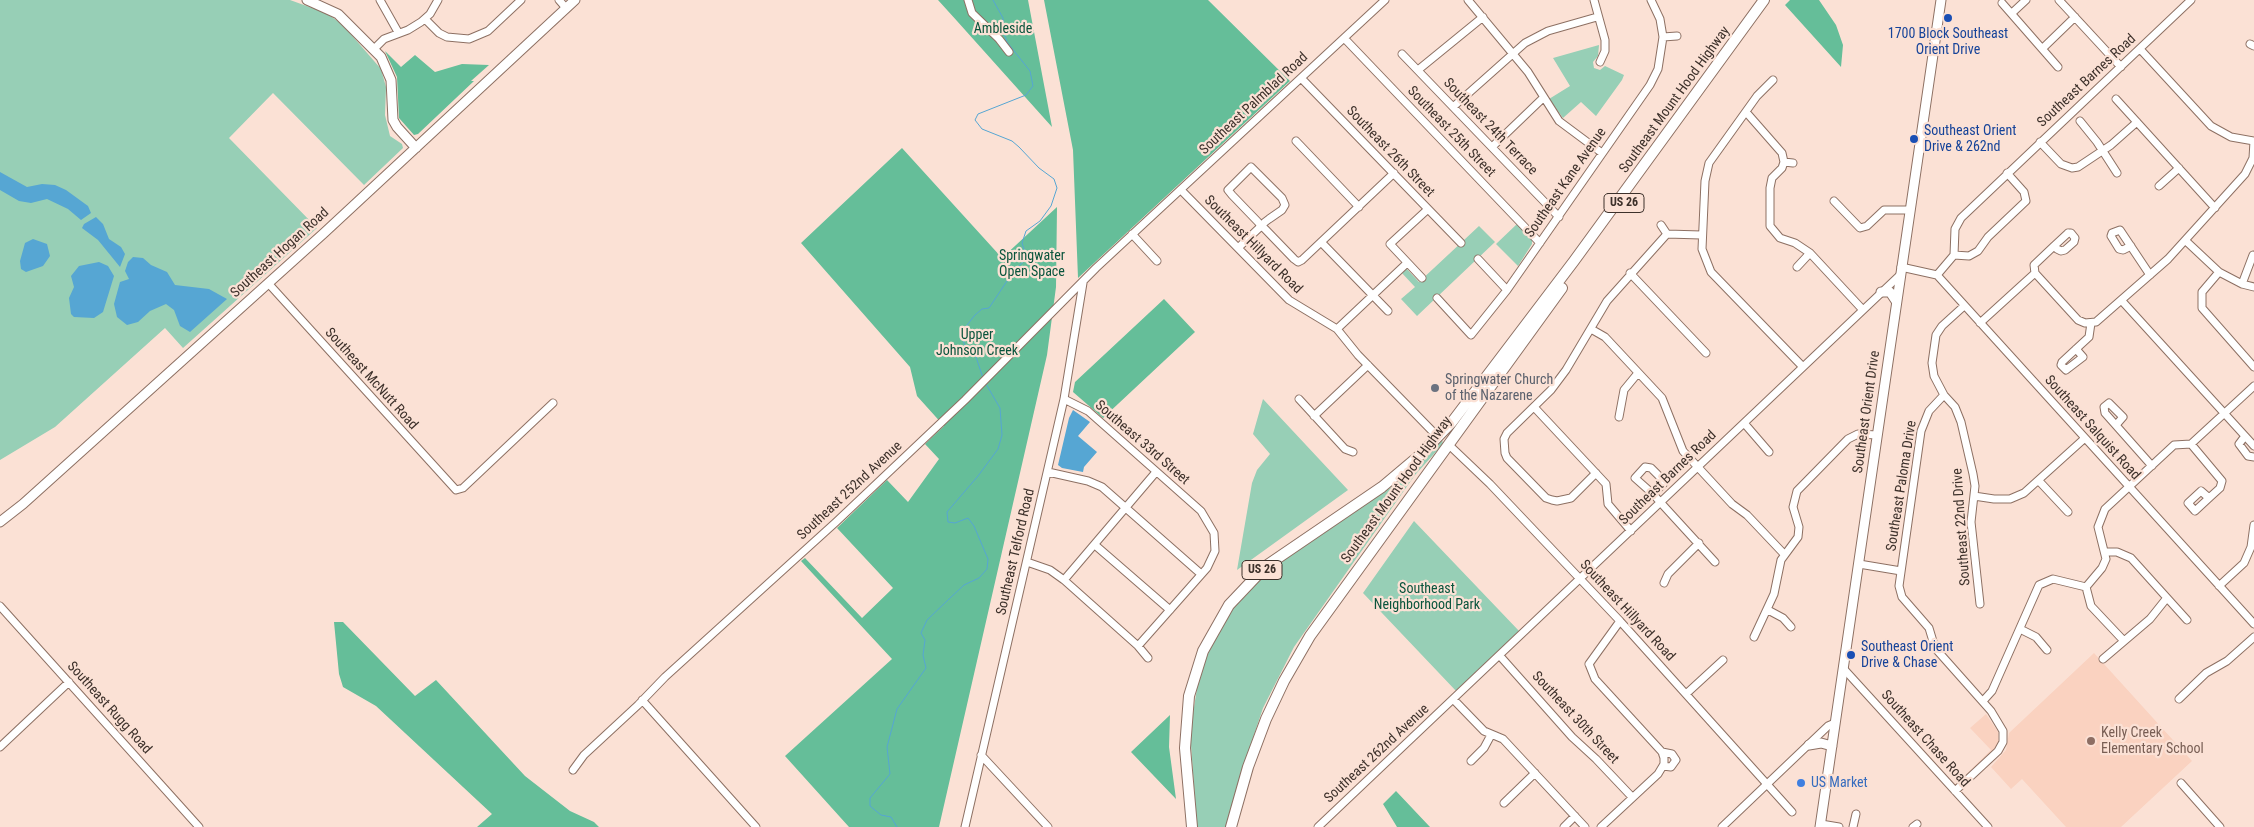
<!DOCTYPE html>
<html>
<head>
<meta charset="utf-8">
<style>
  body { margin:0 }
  canvas { display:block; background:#fbe1d5 }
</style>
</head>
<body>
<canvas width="2254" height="827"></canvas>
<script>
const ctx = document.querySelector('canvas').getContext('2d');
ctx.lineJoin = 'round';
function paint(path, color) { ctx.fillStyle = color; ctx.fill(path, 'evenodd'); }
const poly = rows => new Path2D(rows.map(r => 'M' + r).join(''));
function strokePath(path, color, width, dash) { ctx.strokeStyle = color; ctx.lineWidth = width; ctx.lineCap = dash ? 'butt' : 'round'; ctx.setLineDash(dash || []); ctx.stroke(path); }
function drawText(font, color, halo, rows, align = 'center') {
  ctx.font = font + ' "Roboto Condensed",sans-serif'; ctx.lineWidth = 4.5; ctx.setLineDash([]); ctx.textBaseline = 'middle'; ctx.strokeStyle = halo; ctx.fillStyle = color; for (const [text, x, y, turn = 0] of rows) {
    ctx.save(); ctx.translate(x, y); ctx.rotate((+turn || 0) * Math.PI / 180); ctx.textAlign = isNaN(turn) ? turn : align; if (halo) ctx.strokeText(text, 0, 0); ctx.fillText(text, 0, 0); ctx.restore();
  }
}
paint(poly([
  [2094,653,2192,761,2121,827,2066,827,2022,779,2011,789,1991,767,2006,750,2009,733],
  [1986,714,1998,732,1998,743,1994,749,1958,782,1991,750,1970,728]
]), '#fad2c0');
paint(poly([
  [0,0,290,0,326,13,342,24,381,69,386,87,385,115,390,136,402,144,403,148,364,185,273,93,229,138,317,228,183,348,165,328,55,427,0,460],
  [1599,45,1598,56,1593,62,1594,68,1600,70,1605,66,1624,75,1622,80,1596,116,1581,102,1563,118,1549,99,1570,86,1553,58],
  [1517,224,1532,240,1532,244,1518,266,1496,244],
  [1479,226,1495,242,1417,316,1401,299,1415,287,1400,271,1406,268,1419,282],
  [1263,399,1348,490,1237,570,1252,483,1257,470,1270,454,1253,434],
  [1442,439,1443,444,1415,475,1294,647,1263,708,1237,786,1227,827,1197,827,1190,732,1199,676,1216,634,1236,603,1260,578,1275,565,1390,488],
  [1414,521,1520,632,1457,692,1363,593]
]), '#97cfb6');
paint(poly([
  [938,0,1028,0,1052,127,957,21],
  [1044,0,1208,0,1290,81,1078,278,1073,150],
  [1790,0,1819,0,1836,25,1843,45,1841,67,1785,5],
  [385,51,401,67,415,55,435,72,462,64,489,65,471,81,474,81,418,134,414,135,399,118,397,77],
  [902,148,1002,258,1057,207,1056,287,1047,355,939,827,849,827,785,756,892,659,801,561,805,558,862,618,893,588,837,528,887,480,908,502,939,459,925,444,944,426,917,396,910,367,801,243],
  [1164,299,1195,332,1103,418,1073,392,1075,382],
  [334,622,343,622,415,696,436,680,525,776,570,811,594,822,599,827,477,827,492,814,376,706,343,687,339,674],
  [1170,715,1169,747,1176,799,1131,752],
  [1396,791,1430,827,1397,827,1383,804]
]), '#65be99');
paint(poly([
  [0,172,27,187,42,184,55,185,66,190,88,206,91,213,81,220,68,209,47,199,31,203,19,201,0,190],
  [96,217,103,224,109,239,121,247,125,254,120,267,98,240,82,228,84,224],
  [33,239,47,244,50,256,43,266,26,272,21,269,20,261,25,243],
  [133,257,143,258,151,265,167,272,175,285,209,289,227,299,190,332,180,326,174,310,166,304,150,311,138,322,127,325,117,317,114,304,120,282,129,279,125,271,128,262],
  [99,262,108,266,114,276,103,312,94,318,74,317,71,314,69,298,74,287,71,276,79,266],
  [1073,410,1090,422,1078,436,1097,452,1084,467,1083,472,1062,468,1058,465,1069,418]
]), '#56a6d3');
strokePath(poly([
  [983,378,975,354,965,345,960,334,975,315,982,309,989,308,1013,272,1027,258,1022,243,1026,231,1040,221,1051,206,1057,188,1054,179,1039,168,1019,147,1012,141,982,129,975,120,978,114,1026,95,1033,86,1030,71,1007,42,1004,33,1003,18,993,0],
  [897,827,891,817,881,815,870,806,870,798,890,774,887,747,897,709,926,668,923,655,925,640,921,633,927,620,949,599,964,585,979,578,987,569,988,559,974,526,968,518,955,523,948,522,947,512,978,476,998,449,1002,435,1000,408,986,384]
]), '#56a6d3', 1);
const minor = poly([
  [380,0,398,32],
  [559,0,566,8],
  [968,0,972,13,999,39,1009,52],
  [1468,0,1528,72,1559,121,1602,153],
  [1594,0,1605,40,1605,51,1600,62],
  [2059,0,2121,67],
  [2002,3,2058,67],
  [2012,13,2026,0],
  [425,19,439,33,447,37,469,39,488,31,521,0],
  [1663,37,1677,36],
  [1344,38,1540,243],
  [2250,44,2254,46],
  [2043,48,2075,17],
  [374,49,384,39,408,30,421,22,430,14,438,0],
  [2140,49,2211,126,2231,137,2254,141],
  [1402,54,1559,217],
  [1418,70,1483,17],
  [1301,78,1461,243],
  [1773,80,1757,96,1709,163,1705,181,1702,249,1711,272,1803,367],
  [2116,99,2215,208],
  [1453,107,1525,43,1548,31,1597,17],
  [1746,112,1782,153,1784,162,1782,168,1772,178,1770,188,1770,226,1780,238,1795,243,1810,253,1863,310],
  [2080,121,2097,142,2117,173],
  [1296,141,1359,207],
  [2040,142,2061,164,2072,168,2078,167,2111,145,2137,122],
  [1492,147,1543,98],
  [1784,162,1793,163],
  [2159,186,2179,168],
  [1181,190,1289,300,1337,329,1358,355,1438,437],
  [1834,201,1860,228,1867,226,1884,210,1909,210],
  [1661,225,1667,234,1701,235],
  [2068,233,2071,233,2075,238,2074,242,2065,250,2061,251,2057,249,2054,246,2068,233],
  [1132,234,1157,261],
  [2186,241,2219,272,2242,284,2254,287],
  [1321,242,1388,311],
  [2131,246,2123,250,2119,249,2111,236,2112,233,2120,230,2150,275],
  [1238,248,1258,229,1265,222,1269,219,1282,210,1285,205,1282,198,1251,167,1228,190,1232,195,1258,222,1261,226,1265,229,1294,259,1298,262,1302,260,1394,173],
  [1954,255,1969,256,1978,251,1988,237,2026,201,2024,192,2007,173],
  [1478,259,1507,290],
  [1797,267,1810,253],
  [1901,267,1937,275,2254,624],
  [2219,272,2202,292,2202,308,2254,367],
  [1630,273,1706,353],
  [2035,273,2078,320,2085,323,2096,322,2168,259,2245,174,2253,158,2254,141],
  [2035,273,2034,265,2054,246],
  [1937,275,1954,255,1955,229,1961,218,2191,0],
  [1422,278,1390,244,1428,209],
  [268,283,456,490,463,488,553,403],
  [2242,284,2253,255],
  [1437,298,1471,335,1507,290,1650,85,1658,69,1663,37,1660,19,1651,0],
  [2122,301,2245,436],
  [1980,323,2035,273],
  [1337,329,1407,263],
  [1591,329,1605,337,1662,398,1683,451,1732,504,1747,515,1784,554],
  [2076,349,2083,357,2066,370,2061,365,2062,362,2076,349],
  [2076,349,2089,337,2091,323],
  [1944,395,1955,407,1961,422,1973,474,1975,486,1971,522,1980,604],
  [1064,399,1088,411,1201,511,1214,533,1215,551,1207,568,1138,646],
  [1299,399,1345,449,1353,452],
  [1534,407,1606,484,1608,504,1631,531],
  [1314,416,1368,365],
  [1619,417,1624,390,1638,373],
  [1744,423,1769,452],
  [2116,425,2123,417,2109,403,2104,407,2105,413,2152,466],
  [1448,444,1490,484,1620,621,1792,812],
  [2191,444,2222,481,2220,488,2209,498],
  [2254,446,2245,436,2239,444,2248,456,2254,457],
  [1048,472,1088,481,1102,487,1201,574],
  [1596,473,1571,498,1557,501,1552,500,1546,498,1507,458,1505,453,1504,439,1507,433,1551,390,1566,370,1607,301,1667,234],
  [2039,481,2068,512],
  [2201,491,2209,498,2195,511,2188,503,2201,491],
  [1653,494,1665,482,1651,468,1645,467,1635,478,1653,494,1661,503,1715,562],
  [1974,496,1994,499,2010,499,2024,493,2085,438],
  [1095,545,1170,610],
  [2106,552,2117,552,2131,558,2187,620],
  [1027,562,1050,570,1064,580,1138,646,1148,658],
  [1859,564,1901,571],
  [1064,580,1156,472],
  [1664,583,1668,574,1699,543],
  [2219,586,2244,563,2251,547,2254,525],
  [2086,587,2102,568,2106,559,2098,527,2105,509,2174,445,2191,444,2254,386],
  [2086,587,2091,606,2124,641],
  [0,606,199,827],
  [1768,610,1783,618,1791,627],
  [2020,629,2036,637,2047,650],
  [1754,637,1774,594,1781,560,1798,537,1799,527,1793,507,1797,491,1848,439,1858,434,1877,435],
  [1500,656,1572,737,1596,759,1632,797],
  [2103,659,2150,619,2166,599],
  [1589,664,1595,679,1662,752,1664,758,1664,764,1658,774,1601,827],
  [1589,664,1620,621],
  [1843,668,1988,827],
  [1686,694,1723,660],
  [1453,699,1484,731,1503,739,1585,827],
  [2179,699,2206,673,2227,661,2254,637],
  [642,700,756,827],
  [1983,701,1992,691,2039,585,2053,579,2086,587],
  [0,747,69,682],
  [1662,752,1672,754,1676,760,1671,767,1663,766],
  [981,755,1048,827],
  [1471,761,1484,748,1491,735],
  [573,770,584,755,638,705,665,677,836,522,965,400,1096,268,1385,0],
  [2181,783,2220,827],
  [1955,791,1998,751,2003,742,2003,731,1991,711,1935,648,1929,628,1902,597,1899,586,1921,431,1929,411,1944,395,1934,376,1932,363,1936,335,1942,326,1964,306],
  [1504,803,1535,773],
  [1821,824,1839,827],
  [965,827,1064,399,1083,283],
  [1318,827,1900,275],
  [1564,827,1575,816],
  [1722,827,1828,726,1835,723],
  [1853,827,1856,814],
  [1913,827,1917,824]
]);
const major = poly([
  [307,0,338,14,381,57,391,80,393,120,397,127,416,148],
  [1881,292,1890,292,1896,301],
  [0,522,23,504,324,233,575,0],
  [1809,745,1821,743,1832,746],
  [1820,827,1941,0]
]);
const highway = poly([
  [1192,827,1185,748,1189,696,1203,651,1229,605,1266,566,1382,487,1420,455,1452,422,1574,261,1764,0],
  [1231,827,1248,767,1266,719,1284,681,1310,636,1562,288]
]);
strokePath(minor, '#8d7063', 9);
strokePath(major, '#8d7063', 11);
strokePath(highway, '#8d7063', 12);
strokePath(minor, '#fff', 7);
strokePath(major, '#fff', 9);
strokePath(highway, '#fff', 10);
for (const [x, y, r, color] of [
  [1948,18,5,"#1a4fb4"],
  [1914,139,5,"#1a4fb4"],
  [1435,388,5,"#6b7280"],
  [1851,655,5,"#1a4fb4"],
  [2091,741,5,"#8d6e63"],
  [1801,783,5,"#3f7fe0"]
]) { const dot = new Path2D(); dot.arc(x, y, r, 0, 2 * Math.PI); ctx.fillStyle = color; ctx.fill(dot); strokePath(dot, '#fbe1d5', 2); }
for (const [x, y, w] of [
  [1624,203,40],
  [1262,570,40]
]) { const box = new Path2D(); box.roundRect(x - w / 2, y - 9.5, w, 19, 4); ctx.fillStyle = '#fbe1d5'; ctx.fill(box); strokePath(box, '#3d312b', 1); }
drawText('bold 12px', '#3d312b', null, [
  ["US 26",1624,203],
  ["US 26",1262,570]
]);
drawText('14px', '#09543c', '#fbe1d5', [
  ["Ambleside",1003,29],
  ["Springwater",1032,256],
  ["Open Space",1032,272],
  ["Upper",977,335],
  ["Johnson Creek",977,351],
  ["Southeast",1427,589],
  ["Neighborhood Park",1427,605]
]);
drawText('14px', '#164399', '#fbe1d5', [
  ["1700 Block Southeast",1948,34,"center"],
  ["Orient Drive",1948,50,"center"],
  ["Southeast Orient",1924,131],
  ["Drive & 262nd",1924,147],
  ["Southeast Orient",1861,647],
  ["Drive & Chase",1861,663]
], 'left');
drawText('14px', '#3d312b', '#fbe1d5', [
  ["Southeast Barnes Road",2087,81,-43],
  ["Southeast Mount Hood Highway",1675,100,-54],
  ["Southeast Palmblad Road",1254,104,-43],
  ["Southeast 24th Terrace",1490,127,46],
  ["Southeast 25th Street",1451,132,46],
  ["Southeast 26th Street",1390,152,46],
  ["Southeast Kane Avenue",1566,183,-55],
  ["Southeast Hillyard Road",1253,245,45],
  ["Southeast Hogan Road",280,253,-42],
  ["Southeast McNutt Road",371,379,48],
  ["Southeast Orient Drive",1867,412,-82],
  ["Southeast Salquist Road",2092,428,48],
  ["Southeast 33rd Street",1142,443,41],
  ["Southeast Barnes Road",1668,478,-44],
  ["Southeast Paloma Drive",1902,486,-81],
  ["Southeast Mount Hood Highway",1397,490,-54],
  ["Southeast 252nd Avenue",850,491,-43],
  ["Southeast 22nd Drive",1962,527,-94],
  ["Southeast Telford Road",1016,552,-77],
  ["Southeast Hillyard Road",1627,611,47],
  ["Southeast Rugg Road",109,708,48],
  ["Southeast 30th Street",1575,718,47],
  ["Southeast Chase Road",1925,739,48],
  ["Southeast 262nd Avenue",1377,754,-43]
]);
drawText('14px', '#5b616d', '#fbe1d5', [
  ["Springwater Church",1445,380],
  ["of the Nazarene",1445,396]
], 'left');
drawText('14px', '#785e54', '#fbe1d5', [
  ["Kelly Creek",2101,733],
  ["Elementary School",2101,749]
], 'left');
drawText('14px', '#366cbe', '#fbe1d5', [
  ["US Market",1811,783]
], 'left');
</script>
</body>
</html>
